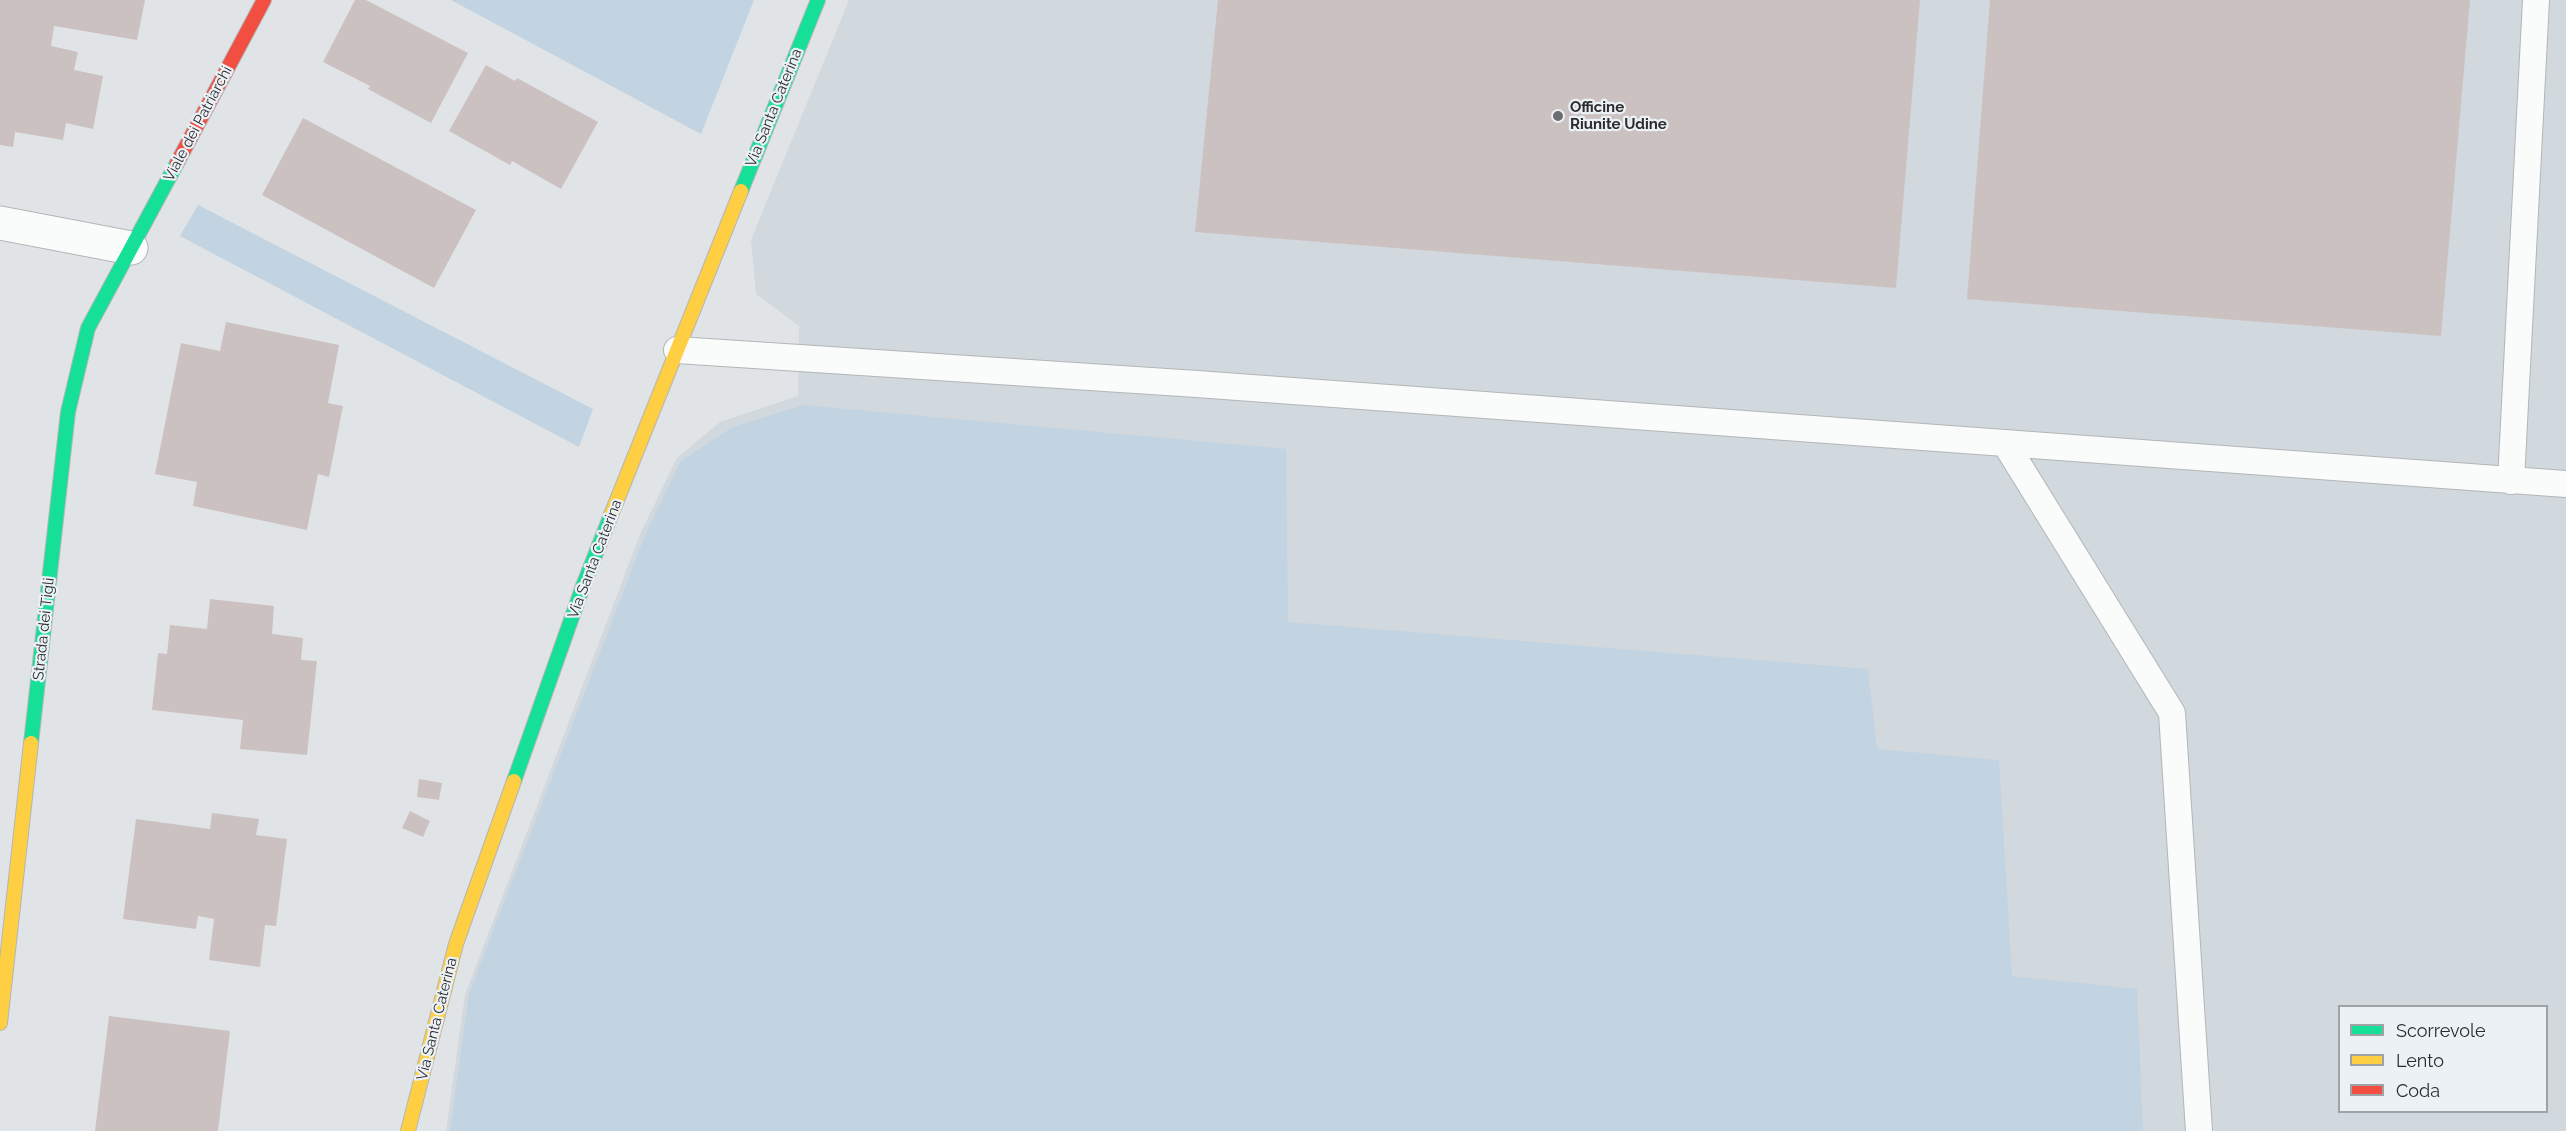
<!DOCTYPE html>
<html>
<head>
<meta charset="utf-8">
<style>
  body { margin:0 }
  #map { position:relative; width:2566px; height:1131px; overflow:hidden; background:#e1e4e6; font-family:Raleway,sans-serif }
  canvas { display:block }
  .legend { position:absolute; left:2338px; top:1005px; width:210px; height:108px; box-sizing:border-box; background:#ecf1f6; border:2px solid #9fa3a6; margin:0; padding:8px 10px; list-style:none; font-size:18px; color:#2b2d2f }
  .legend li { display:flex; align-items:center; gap:12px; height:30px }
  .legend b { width:30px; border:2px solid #9fa3a6 }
</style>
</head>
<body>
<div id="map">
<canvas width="2566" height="1131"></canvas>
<ul class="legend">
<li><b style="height:8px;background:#16e098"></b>Scorrevole</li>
<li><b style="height:8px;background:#ffcf43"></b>Lento</li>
<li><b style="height:8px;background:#f24e42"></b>Coda</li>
</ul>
</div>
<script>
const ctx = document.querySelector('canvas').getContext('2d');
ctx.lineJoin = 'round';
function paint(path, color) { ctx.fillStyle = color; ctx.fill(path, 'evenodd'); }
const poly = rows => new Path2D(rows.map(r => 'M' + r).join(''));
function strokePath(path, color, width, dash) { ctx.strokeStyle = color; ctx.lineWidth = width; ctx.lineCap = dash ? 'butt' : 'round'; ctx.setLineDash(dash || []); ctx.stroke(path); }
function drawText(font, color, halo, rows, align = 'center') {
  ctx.font = font + ' Raleway,sans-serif'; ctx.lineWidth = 4.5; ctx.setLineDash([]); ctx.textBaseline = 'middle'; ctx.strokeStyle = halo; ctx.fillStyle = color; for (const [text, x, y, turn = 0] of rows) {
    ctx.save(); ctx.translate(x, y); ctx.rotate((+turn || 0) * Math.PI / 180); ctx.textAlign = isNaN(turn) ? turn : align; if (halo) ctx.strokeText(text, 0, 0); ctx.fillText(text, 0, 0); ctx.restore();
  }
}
paint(poly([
  [849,0,2566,0,2566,1131,446,1131,465,995,641,532,677,458,720,422,798,396,799,326,756,294,751,240],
  [2340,1006,2546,1006,2546,1112,2340,1112]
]), '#d1d8de');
paint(poly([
  [451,0,754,0,701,134],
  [198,205,593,409,579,447,180,236],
  [803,405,1286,449,1288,622,1868,669,1877,749,1999,760,2012,976,2137,989,2143,1131,450,1131,469,994,646,533,681,461,733,427]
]), '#c2d3e1');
paint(poly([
  [0,0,145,0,137,40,54,26,51,46,78,52,74,70,103,76,93,129,66,123,63,140,15,132,13,147,0,145],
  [355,0,366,0,468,53,431,123,368,89,370,86,323,62],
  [1218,0,1920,0,1896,288,1195,232],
  [1990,0,2470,0,2441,336,1967,299],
  [486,65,515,81,517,78,598,122,561,189,512,161,510,165,449,131],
  [303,118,476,210,434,288,262,195],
  [226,322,339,345,328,403,343,406,329,477,318,474,307,530,193,506,197,482,155,474,181,343,220,351],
  [210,599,274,606,272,634,303,638,301,660,317,661,307,755,240,749,243,720,152,710,158,653,167,654,170,625,207,629],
  [419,779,442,783,439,800,417,797],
  [410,811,430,821,423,837,402,828],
  [212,813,259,819,256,835,287,839,276,926,265,925,260,967,209,960,214,919,198,916,196,929,123,919,136,819,210,829],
  [109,1016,230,1031,218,1131,95,1131]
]), '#ccc1c1');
const lane = poly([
  [677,350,1197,384,2566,484],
  [2005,443,2172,713,2199,1131],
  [2511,481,2536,0]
]);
const street = poly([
  [0,223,131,248]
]);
const fast = poly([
  [741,191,818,0],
  [31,743,68,412,88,328,177,163],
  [514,781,583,586,611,515]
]);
const slow = poly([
  [611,515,741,191],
  [0,1023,31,743],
  [408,1131,456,944,514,781]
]);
const jam = poly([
  [177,163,264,0]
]);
strokePath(lane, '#b3b6b7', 28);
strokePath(street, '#b3b6b7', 35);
strokePath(fast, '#b3b6b7', 16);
strokePath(slow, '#b3b6b7', 16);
strokePath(jam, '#b3b6b7', 16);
strokePath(lane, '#fafbfb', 26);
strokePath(street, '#fafbfb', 33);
strokePath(fast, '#16e098', 14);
strokePath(slow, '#ffcf43', 14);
strokePath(jam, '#f24e42', 14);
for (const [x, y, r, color] of [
  [1558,116,6,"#6b6d6f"]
]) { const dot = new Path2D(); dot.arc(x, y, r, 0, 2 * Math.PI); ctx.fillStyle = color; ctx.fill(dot); strokePath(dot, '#ecf1f6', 2); }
drawText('bold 15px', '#2b2d2f', '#ecf1f6', [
  ["Officine",1570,107],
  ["Riunite Udine",1570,124]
], 'left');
drawText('15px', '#2b2d2f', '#ecf1f6', [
  ["Via Santa Caterina",774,108,-68],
  ["Viale dei Patriarchi",198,124,-62],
  ["Via Santa Caterina",595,559,-69],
  ["Strada dei Tigli",44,629,-84],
  ["Via Santa Caterina",437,1019,-76]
]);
</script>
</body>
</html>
